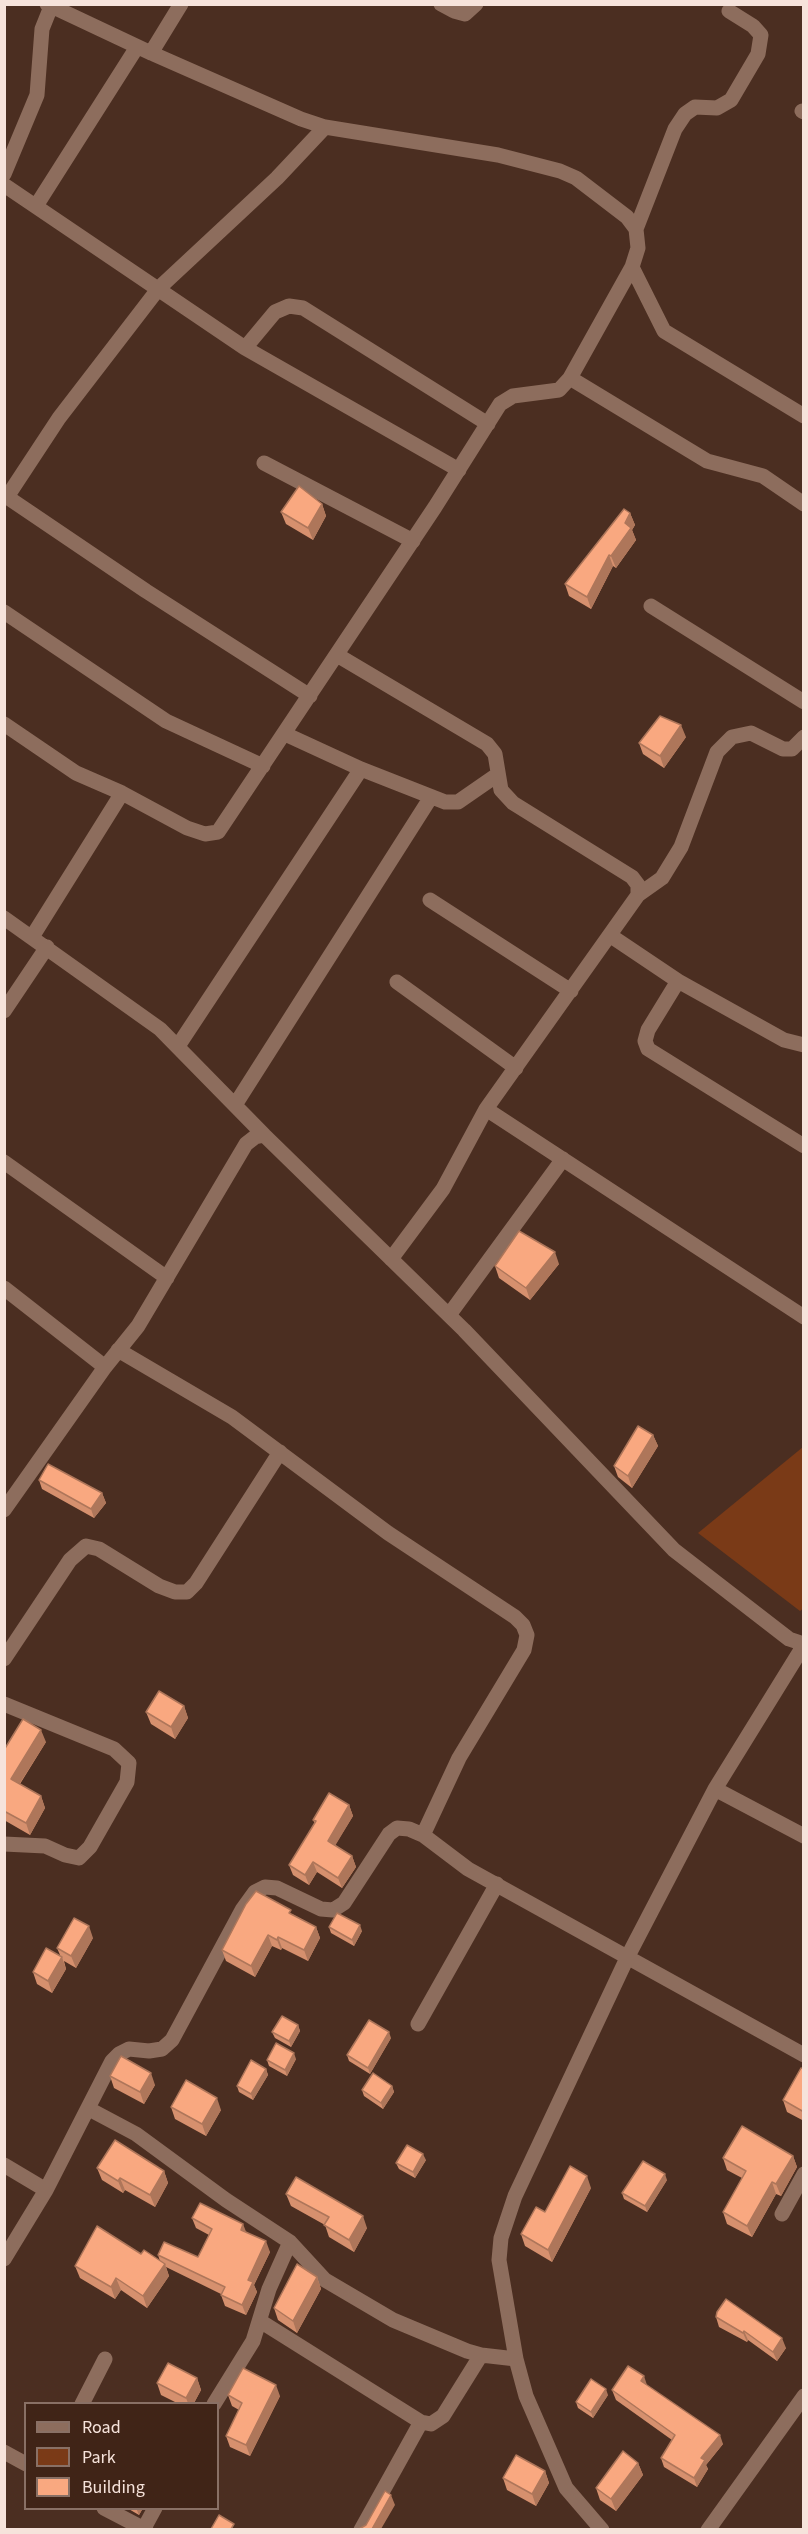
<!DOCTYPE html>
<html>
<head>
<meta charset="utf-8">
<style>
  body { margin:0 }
  #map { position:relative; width:808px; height:2534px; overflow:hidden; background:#4b2e21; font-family:"Source Sans 3",sans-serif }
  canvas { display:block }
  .frame { position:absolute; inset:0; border:6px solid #f6e3db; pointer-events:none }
  .legend { position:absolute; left:24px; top:2402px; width:195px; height:108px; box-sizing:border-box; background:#402417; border:2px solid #897065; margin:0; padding:8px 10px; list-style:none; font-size:18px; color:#f6e3db }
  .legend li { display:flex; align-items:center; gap:12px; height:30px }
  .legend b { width:30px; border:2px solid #897065 }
</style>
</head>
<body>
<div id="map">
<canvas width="808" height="2534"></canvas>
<div class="frame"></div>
<ul class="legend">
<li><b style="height:8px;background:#8d6d5d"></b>Road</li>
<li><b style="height:16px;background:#7a3a17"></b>Park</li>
<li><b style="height:16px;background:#f9a880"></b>Building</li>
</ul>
</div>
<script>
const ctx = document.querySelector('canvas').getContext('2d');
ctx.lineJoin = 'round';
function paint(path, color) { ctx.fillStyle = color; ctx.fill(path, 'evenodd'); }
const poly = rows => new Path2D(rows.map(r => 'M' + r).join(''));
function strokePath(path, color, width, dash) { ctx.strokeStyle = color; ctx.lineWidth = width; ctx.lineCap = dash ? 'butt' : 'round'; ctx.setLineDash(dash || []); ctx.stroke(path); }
paint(poly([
  [803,1447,804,1608,800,1611,698,1533]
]), '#7a3a17');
strokePath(poly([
  [441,4,454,11,465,14,476,4],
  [151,53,181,4],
  [802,111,804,112],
  [4,174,37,95,42,29,52,4],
  [4,185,245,348,459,470],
  [36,206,137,47],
  [636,229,675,129,685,114,695,107,717,108,731,100,758,54,761,35,753,26,729,11],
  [632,267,664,331,804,416],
  [245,348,275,312,289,306,303,308,488,424],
  [570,378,707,461,763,476,804,504],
  [264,463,413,541],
  [4,495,146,591,310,696],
  [7,497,59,418,159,288,277,178,325,127],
  [651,606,804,702],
  [4,612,166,721,263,766],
  [337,655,487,744,495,754,501,790,513,803,632,877,638,885,638,895,486,1109,443,1189,391,1259],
  [4,724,76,773,122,793,187,828,205,834,218,832,435,507,500,404,513,396,559,390,570,378,632,267,638,248,636,229,627,217,576,178,560,171,498,155,325,127,301,119,151,53,47,4],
  [285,734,361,769,445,802,458,802,497,775],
  [638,895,662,878,681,847,717,752,732,737,751,733,783,749,792,749,804,737],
  [430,900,571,991],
  [4,918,160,1029,264,1135],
  [611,936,678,981,784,1040,804,1045],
  [32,937,122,793],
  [678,981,648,1030,645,1041,648,1049,804,1146],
  [397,982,516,1068],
  [4,1011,47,947],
  [178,1046,361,769],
  [235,1105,431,797],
  [486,1109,804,1317],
  [4,1162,167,1278],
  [4,1288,105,1367],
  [449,1315,563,1159],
  [118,1350,232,1417,388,1533,515,1617,523,1625,527,1635,524,1650,459,1758,423,1835],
  [4,1510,105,1367,138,1326,246,1144,255,1137,264,1135,464,1330,674,1550,789,1639,804,1644],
  [4,1659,70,1560,86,1546,99,1549,159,1586,175,1592,187,1592,196,1583,280,1452],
  [4,1704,114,1749,129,1763,127,1782,90,1847,79,1858,65,1855,45,1846,4,1844],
  [715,1789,804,1836],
  [418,2024,497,1884],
  [89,2109,136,2134,226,2200,290,2242,325,2280,393,2320,467,2351,481,2355,516,2359],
  [4,2165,46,2190],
  [782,2214,804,2174],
  [4,2259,46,2190,112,2061,119,2054,129,2049,149,2051,162,2049,172,2040,242,1910,255,1892,265,1887,277,1888,321,1909,333,1910,344,1903,389,1834,397,1828,409,1829,423,1835,468,1869,804,2055],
  [260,2321,421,2422,431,2424,443,2416,481,2355],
  [82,2404,105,2359],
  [214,2404,253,2341,269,2289,290,2242],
  [4,2452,26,2464],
  [104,2508,146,2530],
  [143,2530,155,2508],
  [361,2530,421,2422],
  [602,2530,566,2488,526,2396,516,2359,499,2260,501,2238,515,2196,628,1956,715,1789,804,1645],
  [708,2530,804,2396]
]), '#8d6d5d', 15);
paint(poly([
  [322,504,326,516,313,540,286,524,281,512],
  [630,513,635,525,632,530,636,540,616,568,613,566,591,609,569,596,565,584],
  [686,737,664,768,643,754,639,743],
  [559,1264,530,1300,499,1278,495,1266],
  [653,1435,658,1446,632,1488,618,1477,614,1466],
  [39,1480,102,1493,106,1503,94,1518,42,1489],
  [184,1706,188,1718,175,1739,151,1724,146,1712],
  [46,1742,20,1784,41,1796,45,1808,30,1835,4,1820,4,1750],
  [349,1805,353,1816,335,1845,352,1856,356,1867,342,1888,317,1872,309,1885,293,1875,289,1865,315,1824,313,1820],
  [292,1914,316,1927,320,1938,308,1961,282,1948,281,1950,272,1946,255,1977,226,1961,222,1950],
  [329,1927,362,1931,354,1946,331,1933],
  [93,1938,76,1968,64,1961,66,1969,52,1993,37,1984,33,1972,60,1955,57,1948],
  [298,2025,300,2031,291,2047,275,2038,272,2032],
  [391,2038,370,2074,349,2061,347,2055],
  [296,2059,287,2076,269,2066,267,2060],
  [266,2069,268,2075,253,2100,239,2092,237,2086],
  [804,2069,804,2121,787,2112,783,2100],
  [110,2076,155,2085,144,2104,114,2088],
  [392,2086,394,2092,383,2109,364,2096,362,2090],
  [171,2107,221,2110,206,2136,175,2119],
  [793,2156,797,2167,781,2196,776,2194,752,2237,727,2224,723,2212,742,2178,727,2170,723,2158],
  [426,2160,415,2178,399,2169,396,2163],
  [97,2168,164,2171,168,2183,155,2207,125,2190,123,2193,102,2180],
  [667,2180,647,2212,624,2199,622,2193],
  [591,2188,552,2262,525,2246,521,2234,545,2212],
  [286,2194,367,2228,354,2252,329,2237,325,2225,291,2206],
  [192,2218,247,2232,270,2252,254,2285,257,2292,246,2315,225,2306,221,2295,221,2294,166,2267,169,2276,147,2308,121,2290,115,2299,80,2278,75,2266,141,2254,160,2261,158,2255,198,2257,209,2235,196,2228],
  [317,2277,321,2289,297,2333,278,2320,274,2308],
  [716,2317,786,2348,777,2361,748,2340,747,2342,719,2327],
  [197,2378,201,2390,194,2403,177,2403,161,2395,157,2383],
  [647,2385,723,2444,706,2465,708,2469,697,2487,664,2467,661,2458,672,2440,616,2400,612,2390],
  [228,2395,280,2396,250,2456,230,2447,226,2436,239,2410,232,2406],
  [608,2395,593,2418,578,2408,576,2402],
  [638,2463,643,2475,616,2511,600,2500,596,2488],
  [545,2471,549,2483,536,2506,507,2490,503,2478],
  [127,2508,143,2508,139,2515]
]), '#d6906e');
paint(poly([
  [322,504,326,516,313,540,308,528],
  [630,513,635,525,632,530,636,540,616,568,611,556],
  [609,555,613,566,591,609,587,597],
  [681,725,686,737,664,768,660,756],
  [555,1252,559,1264,530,1300,526,1288],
  [653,1435,658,1446,632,1488,628,1476],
  [102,1493,106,1503,94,1518,91,1509],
  [184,1706,188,1718,175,1739,171,1727],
  [41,1730,46,1742,15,1791,11,1779],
  [41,1796,45,1808,30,1835,26,1823],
  [349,1805,353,1816,332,1851,328,1841],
  [352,1856,356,1867,342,1888,338,1878],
  [313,1862,317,1872,309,1885,305,1875],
  [360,1925,362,1931,354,1946,352,1940],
  [89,1926,93,1938,76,1968,71,1956],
  [316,1927,320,1938,308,1961,304,1950],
  [268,1935,272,1946,255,1977,251,1966],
  [278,1937,282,1948,281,1950,277,1940],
  [62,1957,66,1969,52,1993,48,1981],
  [298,2025,300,2031,291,2047,289,2041],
  [389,2032,391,2038,370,2074,368,2068],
  [294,2053,296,2059,287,2076,285,2070],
  [266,2069,268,2075,253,2100,251,2094],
  [151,2073,155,2085,144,2104,140,2092],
  [392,2086,394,2092,383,2109,381,2103],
  [217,2098,221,2110,206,2136,202,2124],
  [423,2154,426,2160,415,2178,413,2172],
  [793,2156,797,2167,781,2196,776,2184],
  [164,2171,168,2183,155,2207,150,2195],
  [665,2174,667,2180,647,2212,645,2206],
  [587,2176,591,2188,552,2262,548,2250],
  [120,2178,125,2190,123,2193,118,2181],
  [772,2182,776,2194,752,2237,747,2226],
  [363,2216,367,2228,354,2252,349,2240],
  [243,2224,247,2234,241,2230],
  [266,2241,270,2252,254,2285,257,2292,246,2315,242,2305,248,2280],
  [165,2264,169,2276,147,2308,143,2296],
  [317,2277,321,2289,297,2333,293,2321],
  [116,2278,121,2290,115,2299,111,2287],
  [744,2331,748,2340,747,2342,743,2333],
  [782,2338,786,2348,777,2361,773,2352],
  [644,2376,647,2385,641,2381],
  [197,2378,201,2390,194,2403,188,2403,186,2398],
  [276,2385,280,2396,250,2456,246,2445],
  [606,2389,608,2395,593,2418,591,2412],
  [720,2435,723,2444,706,2465,708,2469,697,2487,694,2478,701,2458],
  [638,2463,643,2475,616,2511,611,2499],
  [545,2471,549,2483,536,2506,532,2494],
  [391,2495,395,2505,381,2529,372,2529],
  [136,2508,143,2508,139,2515]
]), '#ae765a');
const building = poly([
  [299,486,322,504,308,528,281,512,299,486],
  [624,509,630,513,625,523,631,528,611,556,609,555,587,597,565,584,624,509],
  [660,716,681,725,660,756,639,743,660,716],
  [519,1231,555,1252,526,1288,495,1266,519,1231],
  [638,1426,653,1435,628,1476,614,1466,638,1426],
  [48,1464,102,1493,91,1509,39,1480,48,1464],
  [159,1691,184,1706,171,1727,146,1712,159,1691],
  [23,1719,41,1730,11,1779,41,1796,26,1823,4,1811,4,1750,23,1719],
  [329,1793,349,1805,328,1841,352,1856,338,1878,313,1862,305,1875,289,1865,316,1821,313,1820,329,1793],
  [256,1891,291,1910,289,1913,316,1927,304,1950,278,1937,277,1940,268,1935,251,1966,222,1950,246,1904,256,1891],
  [337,1913,360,1925,352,1940,329,1927,337,1913],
  [74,1918,89,1926,71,1956,57,1948,74,1918],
  [46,1948,62,1957,48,1981,33,1972,46,1948],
  [282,2016,298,2025,289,2041,272,2032,282,2016],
  [369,2020,389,2032,368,2068,347,2055,369,2020],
  [276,2043,294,2053,285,2070,267,2060,276,2043],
  [121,2056,151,2073,140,2092,110,2076,121,2056],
  [251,2060,266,2069,251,2094,237,2086,251,2060],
  [801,2068,804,2069,804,2112,783,2100,801,2068],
  [373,2073,392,2086,381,2103,362,2090,373,2073],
  [186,2080,217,2098,202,2124,171,2107,186,2080],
  [742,2126,793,2156,776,2184,772,2182,747,2226,723,2212,746,2171,723,2158,742,2126],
  [115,2140,164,2171,150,2195,120,2178,118,2181,97,2168,115,2140],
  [407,2145,423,2154,413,2172,396,2163,407,2145],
  [643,2161,665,2174,645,2206,622,2193,643,2161],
  [570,2166,587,2176,548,2250,521,2234,536,2207,545,2212,570,2166],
  [296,2177,363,2216,349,2240,324,2225,329,2217,286,2194,296,2177],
  [200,2203,243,2224,241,2230,266,2241,248,2280,253,2282,242,2305,221,2295,225,2287,158,2255,164,2242,198,2257,212,2229,192,2218,200,2203],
  [97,2226,141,2254,144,2250,165,2264,143,2296,116,2278,111,2287,75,2266,97,2226],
  [297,2264,317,2277,293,2321,274,2308,297,2264],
  [726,2299,782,2338,773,2352,744,2331,743,2333,716,2317,717,2312,726,2299],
  [168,2363,197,2378,186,2398,157,2383,168,2363],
  [628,2366,644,2376,641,2381,720,2435,701,2458,705,2460,694,2478,661,2458,675,2435,612,2390,628,2366],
  [243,2368,276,2385,246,2445,226,2436,242,2403,228,2395,243,2368],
  [591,2379,606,2389,591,2412,576,2402,591,2379],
  [623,2451,638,2463,611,2499,596,2488,623,2451],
  [516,2455,545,2471,532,2494,503,2478,516,2455],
  [385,2491,391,2495,372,2529,359,2529,366,2525,385,2491],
  [219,2515,234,2524,231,2529,211,2529,219,2515]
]);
paint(building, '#f9a880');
strokePath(building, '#ae765a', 1.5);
</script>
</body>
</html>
